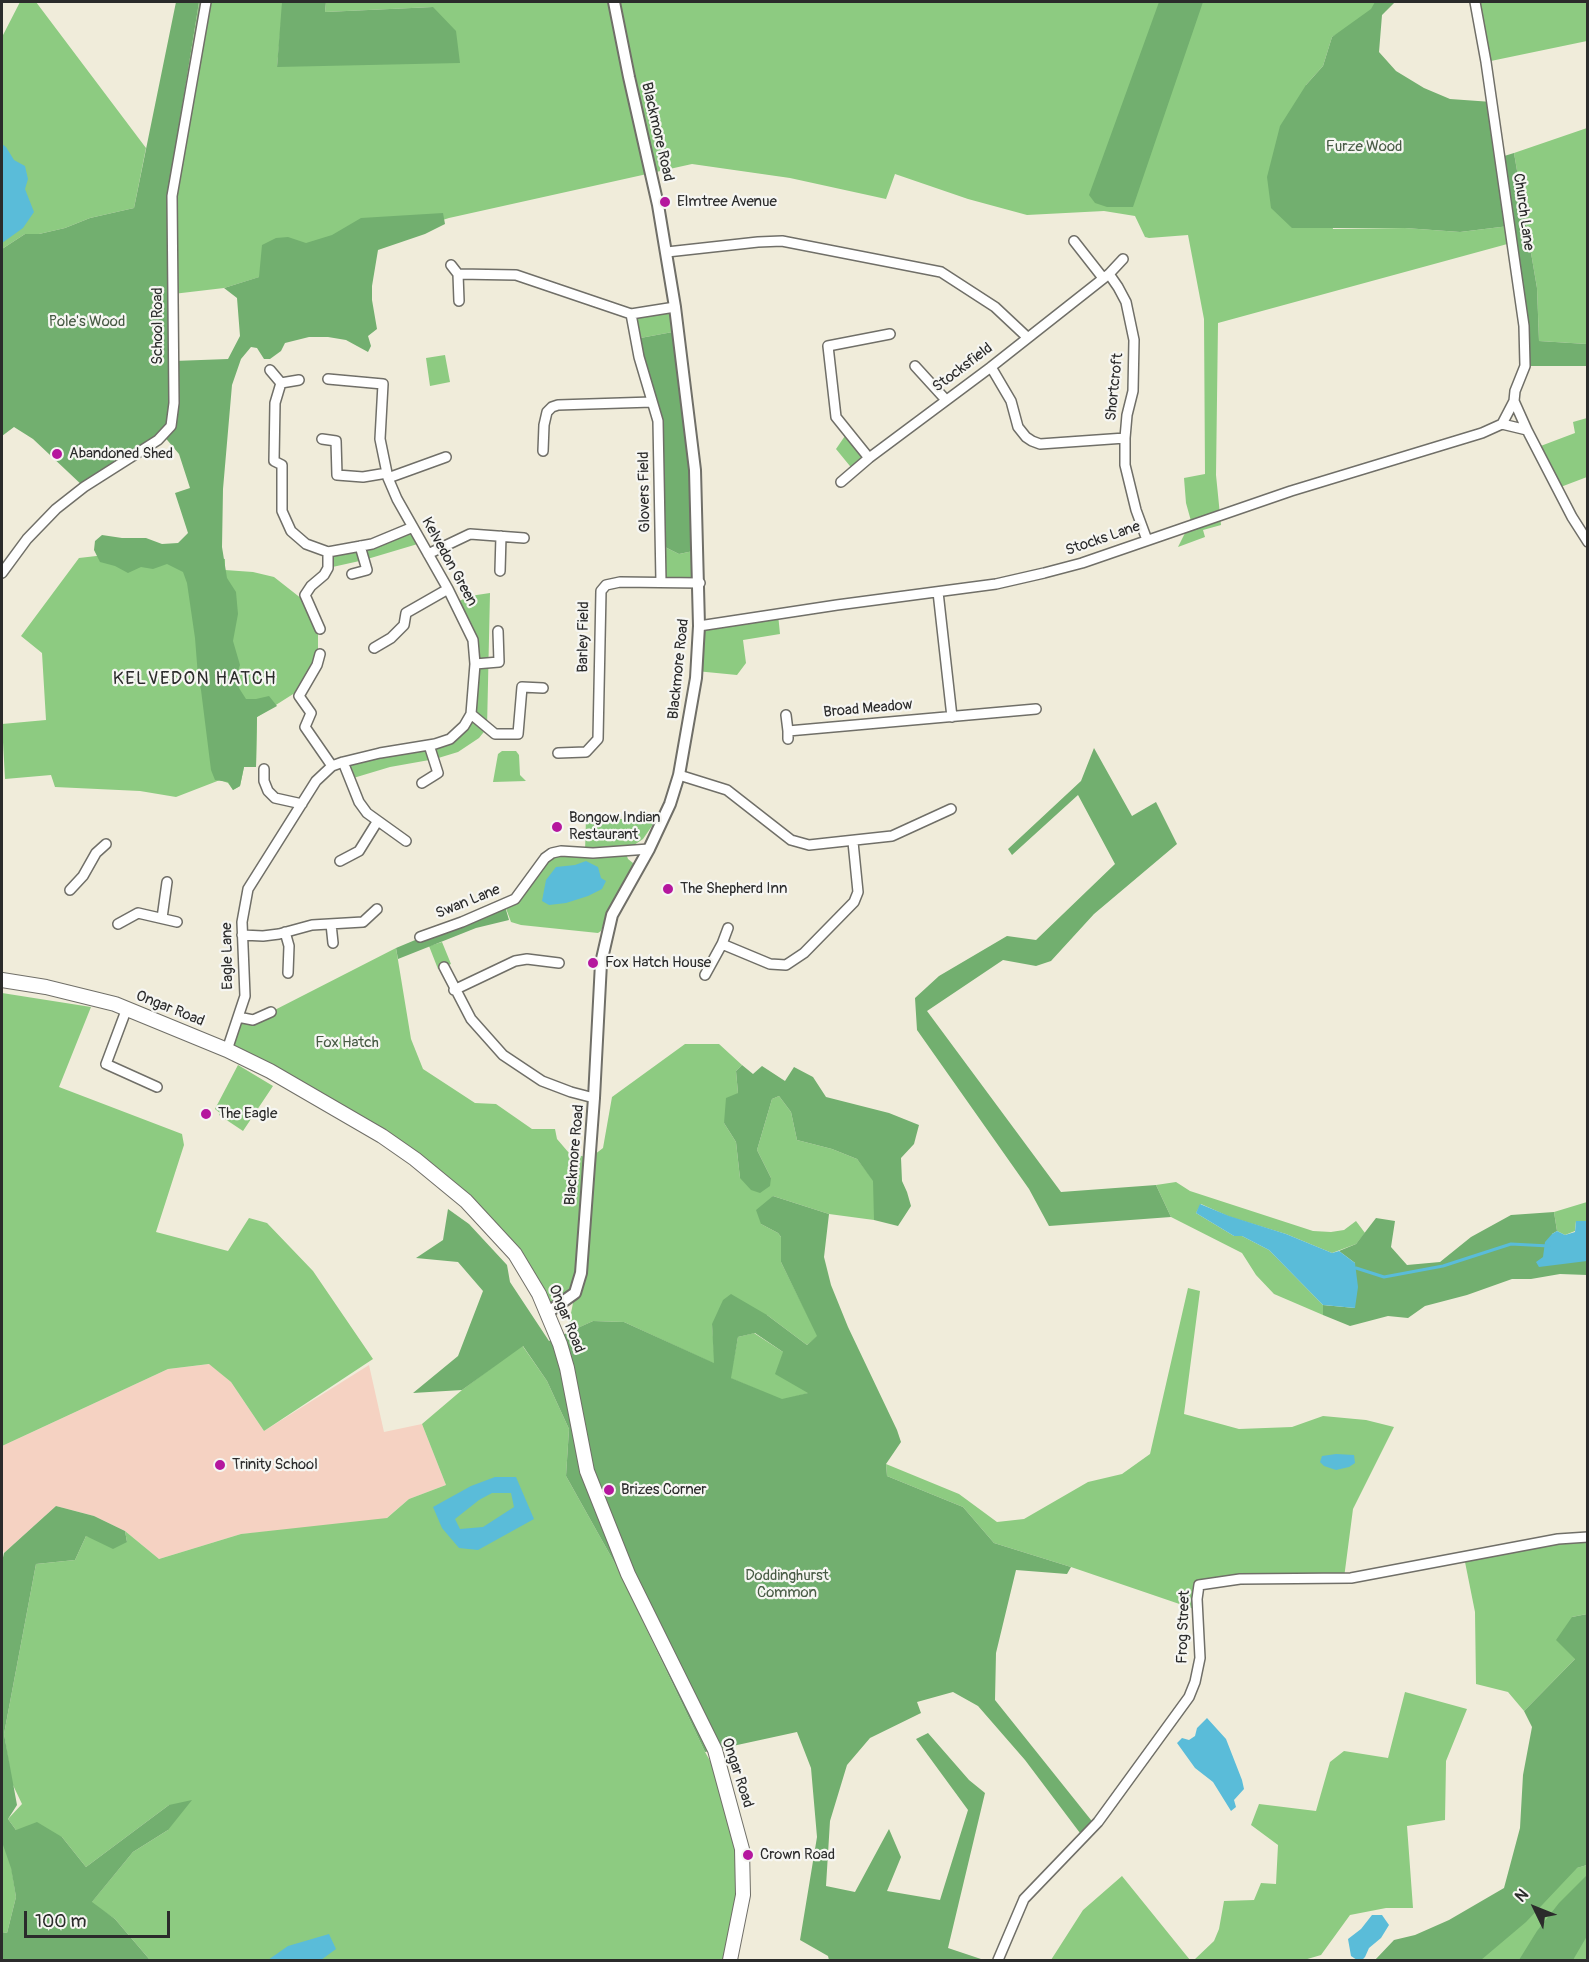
<!DOCTYPE html>
<html>
<head>
<meta charset="utf-8">
<style>
  body { margin:0 }
  #map { position:relative; width:1589px; height:1962px; overflow:hidden; background:#f0ecda; font-family:Pangolin,sans-serif }
  canvas { display:block }
  .frame { position:absolute; inset:0; border:3px solid #2b2b2b; pointer-events:none }
  .north { position:absolute; left:1505px; top:1878px; width:60px; height:60px; -webkit-text-stroke:4px #f6f6f2; paint-order:stroke; rotate:313deg; font-size:16px; font-weight:700; line-height:24px; text-align:center; color:#2b2b2b }
  .north::after { content:''; display:block; margin:auto; width:21px; height:27px; background:#2b2b2b; clip-path:polygon(50% 0,100% 100%,50% 72%,0 100%) }
  .scale { position:absolute; left:24px; top:1911px; width:146px; height:27px; box-sizing:border-box; border:3px solid #2b2b2b; border-top:0; padding-left:8px; font-size:18px; line-height:21px; white-space:nowrap; color:#2b2b2b; -webkit-text-stroke:4px #f6f6f2; paint-order:stroke }
</style>
</head>
<body>
<div id="map">
<canvas width="1589" height="1962"></canvas>
<div class="frame"></div>
<div class="north">N</div>
<div class="scale">100 m</div>
</div>
<script>
const ctx = document.querySelector('canvas').getContext('2d');
ctx.lineJoin = 'round';
function paint(path, color) { ctx.fillStyle = color; ctx.fill(path, 'evenodd'); }
const poly = rows => new Path2D(rows.map(r => 'M' + r).join(''));
function strokePath(path, color, width, dash) { ctx.strokeStyle = color; ctx.lineWidth = width; ctx.lineCap = dash ? 'butt' : 'round'; ctx.setLineDash(dash || []); ctx.stroke(path); }
function drawText(font, color, halo, rows, align = 'center') {
  ctx.font = font + ' Pangolin,sans-serif'; ctx.lineWidth = 4.5; ctx.setLineDash([]); ctx.textBaseline = 'middle'; ctx.strokeStyle = halo; ctx.fillStyle = color; for (const [text, x, y, turn = 0] of rows) {
    ctx.save(); ctx.translate(x, y); ctx.rotate((+turn || 0) * Math.PI / 180); ctx.textAlign = isNaN(turn) ? turn : align; if (halo) ctx.strokeText(text, 0, 0); ctx.fillText(text, 0, 0); ctx.restore();
  }
}
paint(poly([
  [210,1364,231,1382,264,1431,369,1365,384,1432,422,1424,446,1485,409,1499,382,1522,241,1534,159,1559,125,1531,94,1516,56,1506,4,1553,2,1547,2,1446,168,1369]
]), '#f5d2c2');
paint(poly([
  [20,2,36,2,146,148,134,208,90,218,65,228,39,234,25,234,2,249,2,37],
  [199,2,283,2,277,67,433,7,325,12,326,2,1395,2,1332,37,1323,66,1306,85,1333,229,1405,228,1460,232,1509,226,1511,243,1218,323,1216,475,1221,525,1203,530,1205,537,1178,547,1191,521,1186,503,1184,478,1205,474,1204,319,1188,235,1149,238,1145,237,1135,216,1104,211,1027,215,968,199,895,174,886,199,790,178,692,164,449,218,224,288,173,294,167,200],
  [1476,2,1587,2,1587,41,1486,62],
  [1587,128,1587,344,1539,341,1537,288,1514,153],
  [675,307,678,331,635,339,631,314],
  [445,355,450,382,430,386,426,358],
  [1587,418,1587,477,1558,488,1538,447,1575,433,1573,422],
  [847,433,869,458,854,471,836,449],
  [413,527,421,543,364,560,328,568,328,552,349,549],
  [661,545,679,554,698,550,700,583,661,582],
  [140,551,190,554,225,559,225,570,253,572,274,577,302,599,316,625,318,635,318,653,314,668,301,689,257,717,256,767,244,767,240,786,233,790,228,783,220,780,176,797,140,791,55,787,51,775,5,779,2,724,46,720,42,653,21,636,79,558],
  [490,593,487,728,479,738,458,752,435,759,390,767,350,779,343,762,450,739,471,714,473,640,455,603,470,596],
  [778,614,780,634,743,640,746,663,737,675,696,671,699,626],
  [502,751,516,751,519,755,520,775,526,781,493,782,498,754],
  [586,818,656,820,643,839,625,851,628,859,633,863,633,869,607,914,601,931,598,933,521,925,511,922,504,903,549,855,585,852],
  [442,942,451,964,438,969,429,946],
  [396,948,411,1039,423,1069,475,1103,496,1104,532,1129,555,1129,557,1139,569,1153,590,1158,603,1148,612,1097,685,1044,719,1044,742,1065,736,1071,738,1093,724,1123,736,1142,740,1178,771,1178,757,1150,772,1099,779,1096,791,1112,797,1140,832,1149,857,1159,874,1181,874,1220,829,1214,773,1196,761,1224,778,1233,781,1237,781,1262,818,1336,807,1345,767,1315,712,1324,715,1364,624,1322,593,1321,567,1333,575,1293,547,1313,532,1281,439,1177,227,1050,238,1017,261,1017],
  [2,993,91,1007,59,1087,182,1134,184,1145,156,1232,228,1251,249,1218,267,1223,313,1271,373,1359,264,1431,231,1382,209,1364,168,1369,2,1446],
  [238,1065,273,1086,243,1131,219,1115,220,1113,215,1109],
  [1176,1182,1190,1191,1313,1231,1331,1232,1344,1230,1356,1221,1365,1233,1356,1244,1332,1253,1286,1234,1230,1217,1201,1204,1196,1213,1234,1236,1242,1236,1269,1250,1323,1305,1323,1315,1274,1294,1256,1275,1242,1253,1171,1217,1156,1185],
  [1587,1202,1587,1221,1576,1221,1575,1231,1565,1235,1557,1231,1554,1212],
  [1188,1288,1200,1291,1184,1414,1239,1429,1292,1427,1323,1416,1366,1420,1394,1427,1353,1509,1344,1578,1200,1584,1197,1610,1071,1567,994,1543,963,1507,887,1476,886,1464,959,1494,997,1522,1024,1519,1088,1482,1122,1474,1150,1454],
  [754,1333,783,1352,809,1393,782,1400,730,1378,738,1337],
  [522,1345,547,1381,569,1429,566,1476,618,1569,705,1752,725,1787,742,1849,730,1960,150,1960,115,1919,91,1903,133,1852,168,1830,169,1805,86,1867,62,1837,16,1830,8,1819,22,1804,12,1783,4,1734,36,1564,75,1560,86,1536,127,1542,125,1531,159,1559,241,1534,387,1518,409,1499,446,1485,422,1424,462,1390],
  [1587,1537,1587,1614,1572,1617,1575,1659,1524,1711,1508,1692,1476,1684,1475,1612,1464,1557],
  [1405,1692,1467,1709,1446,1761,1445,1820,1407,1826,1413,1908,1386,1908,1350,1915,1321,1955,1304,1960,1194,1960,1214,1941,1219,1929,1224,1901,1254,1900,1261,1883,1276,1884,1278,1845,1251,1825,1259,1804,1316,1811,1330,1762,1344,1751,1388,1758],
  [2,1840,11,1865,16,1897,7,1933,2,1932],
  [1587,1865,1587,1960,1403,1960,1532,1881],
  [1122,1876,1190,1960,1051,1960,1083,1910]
]), '#8dcb81');
paint(poly([
  [176,2,199,2,167,200,173,294,174,361,228,359,240,336,237,298,224,288,259,277,262,245,276,238,288,237,306,243,332,235,361,218,443,213,445,224,425,234,378,250,372,286,372,300,377,329,368,336,371,346,368,352,346,340,328,337,309,337,285,343,281,351,270,359,264,359,257,348,251,347,241,359,232,385,223,489,222,547,227,578,236,592,238,614,233,641,240,665,238,671,239,688,246,699,256,699,269,696,277,706,257,717,256,767,244,767,240,786,233,790,228,782,215,780,211,770,201,690,198,676,195,638,187,583,183,572,167,564,153,569,141,567,128,573,115,566,100,562,94,550,95,541,102,535,122,538,146,538,162,544,178,543,188,533,175,493,190,488,179,454,163,435,84,487,33,439,14,427,2,436,2,249,25,234,39,234,65,228,90,218,134,208],
  [282,2,326,2,325,12,433,7,456,31,460,63,277,67],
  [1159,2,1203,2,1133,207,1107,207,1095,203,1089,195],
  [1375,2,1395,2,1382,15,1379,52,1396,71,1424,88,1450,99,1492,102,1501,157,1514,153,1537,288,1539,341,1587,344,1587,366,1525,366,1509,226,1460,232,1405,228,1292,228,1271,208,1267,177,1280,126,1306,85,1323,66,1332,37,1371,9],
  [678,331,698,550,679,554,661,545,659,444,635,339],
  [1094,748,1132,816,1156,802,1177,844,1094,914,1051,961,1036,966,1003,960,927,1011,1061,1192,1156,1185,1171,1217,1049,1226,1029,1189,917,1030,915,998,939,976,1007,936,1036,940,1115,864,1078,795,1012,855,1008,849,1081,781],
  [504,903,509,920,476,928,398,959,396,948],
  [742,1065,753,1074,762,1066,785,1081,794,1067,813,1077,826,1097,889,1113,919,1125,914,1144,901,1158,902,1181,907,1192,911,1206,898,1226,874,1220,873,1181,857,1159,832,1149,797,1140,791,1112,779,1096,772,1099,757,1150,771,1178,770,1186,760,1193,751,1190,740,1178,736,1142,724,1123,726,1098,738,1093,736,1071],
  [773,1196,829,1214,824,1257,831,1285,848,1327,897,1430,901,1442,886,1464,887,1476,963,1507,994,1543,1071,1567,1067,1574,1016,1570,996,1653,995,1700,1095,1825,1083,1837,1025,1760,978,1706,953,1692,917,1702,921,1713,870,1738,847,1765,830,1821,826,1886,855,1892,889,1829,901,1857,887,1891,940,1900,968,1810,916,1739,928,1733,969,1780,985,1793,948,1948,984,1960,829,1960,828,1956,800,1940,817,1837,811,1768,797,1732,705,1752,618,1569,566,1476,569,1429,547,1381,523,1346,462,1390,413,1393,458,1356,483,1291,458,1262,416,1258,443,1240,448,1209,469,1224,507,1265,510,1282,549,1341,593,1321,624,1322,714,1363,712,1324,723,1300,731,1294,767,1315,807,1345,817,1336,781,1262,781,1237,778,1233,761,1224,756,1210],
  [755,1333,783,1352,775,1374,808,1393,782,1399,731,1378,738,1337],
  [1554,1212,1557,1231,1552,1234,1579,1261,1587,1261,1587,1275,1560,1274,1531,1279,1512,1279,1467,1295,1425,1306,1408,1318,1388,1316,1350,1326,1323,1315,1323,1305,1355,1308,1355,1263,1339,1251,1356,1244,1376,1218,1395,1221,1391,1247,1407,1265,1440,1262,1471,1237,1511,1215],
  [56,1506,94,1516,125,1531,127,1542,113,1549,86,1536,75,1560,36,1564,4,1734,17,1805,8,1819,16,1830,37,1822,62,1837,86,1867,169,1805,192,1800,168,1830,133,1852,92,1902,115,1919,150,1960,2,1960,2,1932,7,1933,16,1897,11,1868,2,1842,2,1562,4,1553],
  [1587,1614,1587,1865,1577,1868,1526,1922,1481,1960,1375,1960,1394,1940,1415,1935,1449,1920,1504,1888,1520,1828,1523,1775,1532,1727,1524,1711,1575,1659,1556,1640,1572,1617],
  [1587,1875,1587,1936,1573,1960,1519,1960,1537,1931,1559,1903]
]), '#72af6f');
paint(poly([
  [2,144,6,147,14,160,25,166,28,179,25,189,34,212,23,228,2,243],
  [586,861,598,867,601,878,606,881,602,889,588,896,566,903,549,905,542,901,546,880,556,867,575,865],
  [1200,1204,1229,1216,1286,1234,1332,1253,1339,1251,1355,1263,1358,1287,1355,1308,1323,1305,1269,1250,1242,1236,1234,1236,1196,1213],
  [1576,1221,1587,1221,1587,1261,1539,1267,1536,1262,1543,1257,1545,1242,1552,1234,1557,1231,1565,1235,1575,1232],
  [1336,1454,1354,1455,1355,1463,1349,1467,1336,1470,1324,1466,1320,1462,1322,1456],
  [495,1477,516,1477,534,1519,478,1550,459,1548,442,1528,433,1507,471,1486],
  [492,1493,511,1493,514,1507,483,1527,460,1529,455,1519,479,1500],
  [1207,1718,1226,1739,1242,1780,1244,1789,1234,1800,1236,1807,1231,1811,1213,1782,1195,1768,1177,1743,1182,1738,1189,1740,1195,1736,1197,1728],
  [1372,1915,1382,1915,1389,1925,1381,1938,1369,1948,1365,1957,1362,1960,1357,1960,1351,1956,1348,1939,1361,1929],
  [329,1934,336,1949,321,1960,268,1960,288,1946]
]), '#5abcd9');
strokePath(poly([
  [1356,1268,1384,1277,1443,1266,1511,1244,1549,1246]
]), '#5abcd9', 3);
const minor = poly([
  [1475,2,1486,62,1524,326,1525,366,1515,391,1514,401,1502,424],
  [1074,241,1103,278],
  [667,252,758,242,782,241,941,272,995,307,1027,337],
  [451,265,458,274],
  [1109,274,1118,287,1126,302,1134,340,1133,391,1127,415,1125,438,1125,465,1136,510,1147,540],
  [459,301,458,274,516,275,631,314],
  [915,366,946,400],
  [991,367,1011,401,1018,427,1026,437,1032,441,1040,444,1125,438],
  [270,370,281,383,275,403,274,461,282,465,282,511,291,531,306,544,328,552,372,544,413,527],
  [281,383,299,380],
  [1514,401,1527,430],
  [1502,424,1527,430,1572,517,1588,542],
  [322,439,336,441,337,475,363,477,387,473],
  [543,451,544,425,547,412,552,407,558,405,652,402],
  [869,458,836,417,828,346,890,334],
  [388,478,446,457],
  [841,482,869,458,991,367,1109,274,1123,259],
  [428,554,470,534,524,538],
  [500,571,501,536],
  [2,573,27,539,56,509,84,487,158,440,171,426,174,403,172,196,206,2],
  [352,574,367,570,360,546],
  [661,582,658,421,639,357,631,314,675,307],
  [938,592,952,717],
  [699,626,837,605,996,584,1044,573,1082,563,1291,491,1482,433,1502,424],
  [320,629,305,595,311,586,324,575,328,568,328,552],
  [374,648,391,638,404,625,406,613,448,589],
  [320,654,317,665,299,696,311,713,305,727,332,766],
  [475,664,499,662,498,631],
  [471,714,495,734,518,734,522,687,543,688],
  [786,715,788,731],
  [788,739,788,731,1036,709],
  [558,753,586,752,598,739,601,591,606,585,620,582,700,583],
  [343,762,359,802,367,813,406,841],
  [264,769,264,781,268,791,275,798,302,804],
  [679,775,727,790,791,840,809,845,892,836,951,809],
  [422,783,438,773,429,745],
  [340,861,359,851,377,822],
  [70,890,83,876,96,853,106,844],
  [162,918,167,882],
  [118,924,138,913,177,922],
  [331,924,333,943],
  [285,932,289,946,288,973],
  [242,935,263,936,279,934,312,925,363,922,377,909],
  [420,937,462,922,515,899,545,858,552,853,561,851,593,853,649,849],
  [722,944,728,928],
  [444,967,471,1019,503,1055,542,1081,571,1092,594,1098],
  [705,975,722,944,770,964,786,965,804,953,854,902,858,892,853,842],
  [454,990,515,961,527,959,559,963],
  [127,1008,106,1064,157,1087],
  [238,1017,253,1020,271,1012],
  [227,1050,245,996,242,922,248,889,316,781,332,766,343,762,380,753,435,744,450,739,464,726,471,714,475,664,473,640,448,589,397,499,388,478,380,439,383,384,328,379],
  [998,1960,1024,1899,1098,1822,1189,1697,1195,1682,1200,1658,1197,1599,1199,1585,1240,1579,1351,1578,1558,1539,1588,1537]
]);
const tertiary = poly([
  [547,1313,575,1293,581,1273,594,1098,601,963,612,915,649,849,670,804,679,775,696,678,699,626,695,470,675,307,658,205,629,77,614,2]
]);
const primary = poly([
  [2,980,46,987,115,1004,227,1050,270,1071,382,1136,415,1159,466,1201,515,1254,539,1294,560,1344,567,1368,587,1471,628,1574,715,1750,742,1849,743,1895,730,1960]
]);
strokePath(minor, '#706f68', 12);
strokePath(tertiary, '#706f68', 14);
strokePath(primary, '#706f68', 16);
strokePath(minor, '#fff', 9);
strokePath(tertiary, '#fff', 10);
strokePath(primary, '#fff', 14);
for (const [x, y, r, color] of [
  [665,202,6,"#b5179e"],
  [57,454,6,"#b5179e"],
  [557,827,6,"#b5179e"],
  [668,889,6,"#b5179e"],
  [593,963,6,"#b5179e"],
  [206,1114,6,"#b5179e"],
  [220,1465,6,"#b5179e"],
  [609,1490,6,"#b5179e"],
  [748,1855,6,"#b5179e"]
]) { const dot = new Path2D(); dot.arc(x, y, r, 0, 2 * Math.PI); ctx.fillStyle = color; ctx.fill(dot); strokePath(dot, '#f6f6f2', 2); }
drawText('15px', '#2b2b2b', '#f6f6f2', [
  ["Blackmore Road",657,132,77],
  ["Church Lane",1523,212,82],
  ["School Road",158,326,-90],
  ["Stocksfield",963,368,-37],
  ["Shortcroft",1115,387,-84],
  ["Glovers Field",645,492,-91],
  ["Stocks Lane",1103,539,-19],
  ["Kelvedon Green",449,562,61],
  ["Barley Field",584,637,-89],
  ["Blackmore Road",679,669,-84],
  ["Broad Meadow",868,709,-5],
  ["Swan Lane",468,902,-22],
  ["Eagle Lane",228,956,-91],
  ["Ongar Road",170,1009,22],
  ["Blackmore Road",575,1155,-85],
  ["Ongar Road",566,1319,68],
  ["Frog Street",1184,1627,-88],
  ["Ongar Road",737,1773,72]
]);
drawText('15px', '#485b45', '#f6f6f2', [
  ["Furze Wood",1364,147],
  ["Pole's Wood",87,322],
  ["Fox Hatch",347,1043],
  ["Doddinghurst",787,1576],
  ["Common",787,1593]
]);
drawText('15px', '#2b2b2b', '#f6f6f2', [
  ["Elmtree Avenue",677,202],
  ["Abandoned Shed",69,454],
  ["Bongow Indian",569,818],
  ["Restaurant",569,835],
  ["The Shepherd Inn",680,889],
  ["Fox Hatch House",605,963],
  ["The Eagle",218,1114],
  ["Trinity School",232,1465],
  ["Brizes Corner",621,1490],
  ["Crown Road",760,1855]
], 'left');
ctx.letterSpacing = '1.5px';
drawText('18px', '#2b2b2b', '#f6f6f2', [
  ["KELVEDON HATCH",195,679]
]);
ctx.letterSpacing = '0px';
</script>
</body>
</html>
